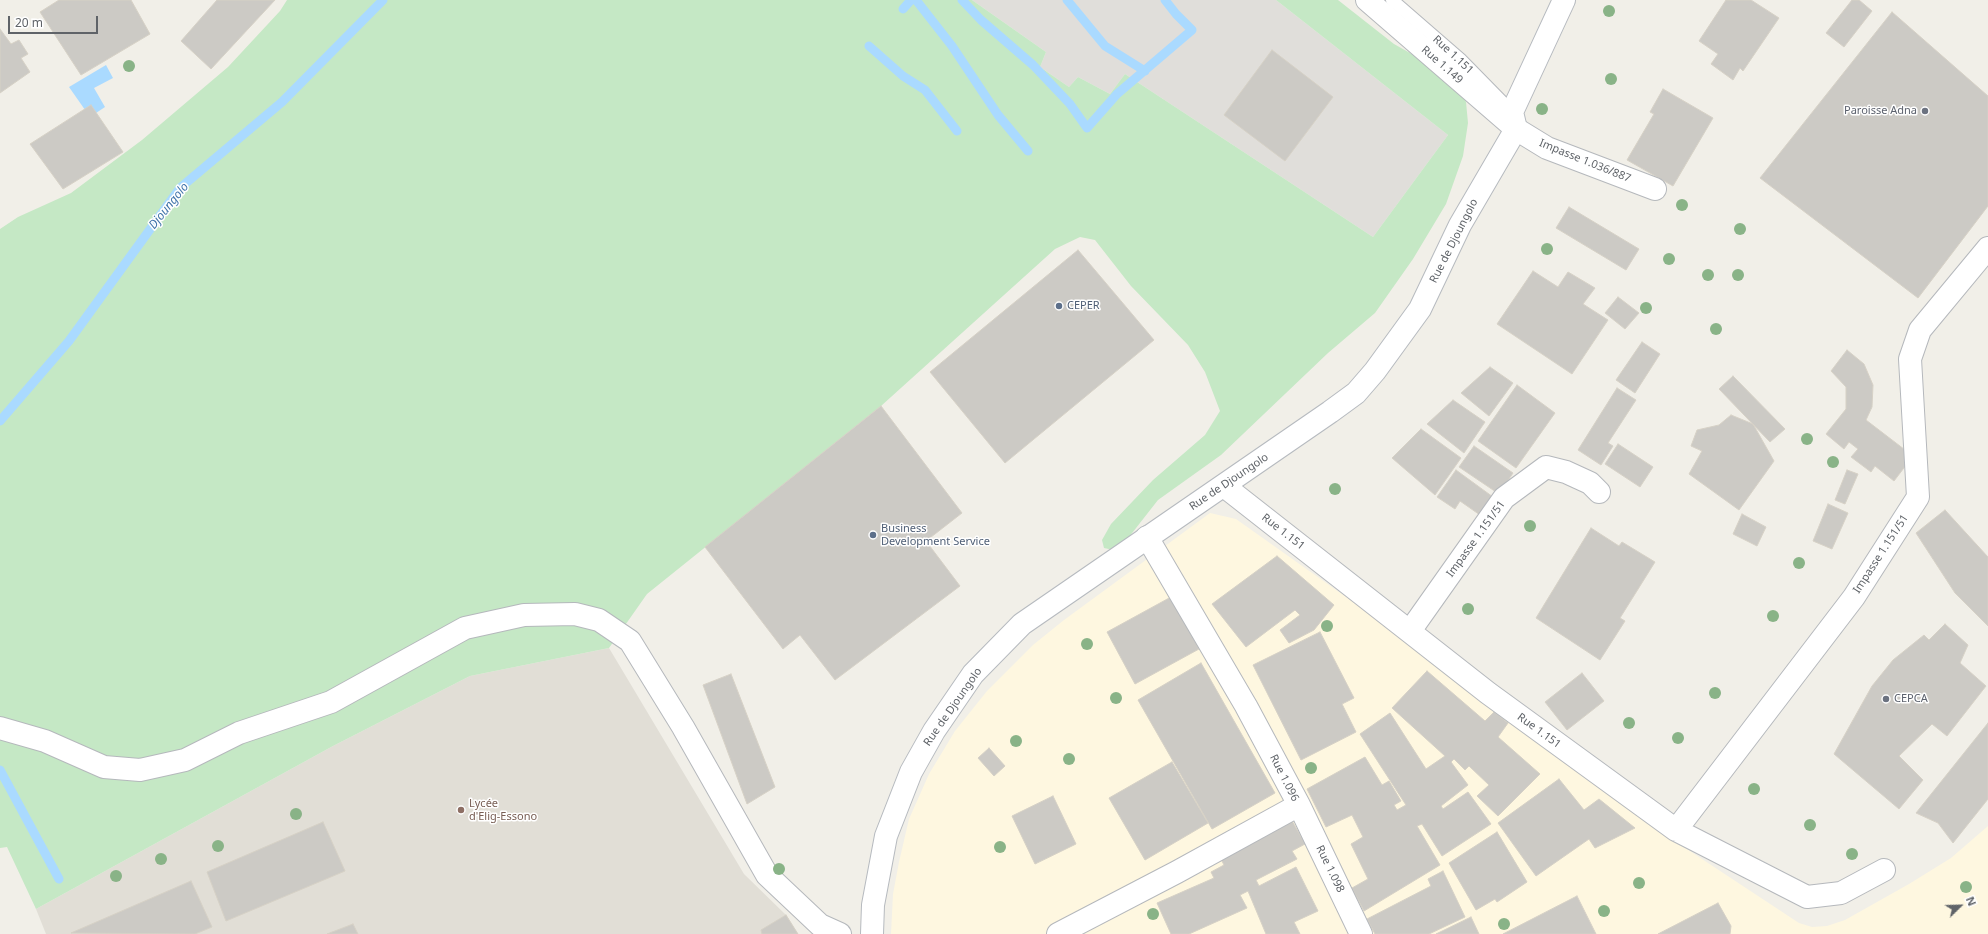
<!DOCTYPE html>
<html>
<head>
<meta charset="utf-8">
<style>
  body { margin:0 }
  #map { position:relative; width:1988px; height:934px; overflow:hidden; background:#f1efe8; font-family:"Noto Sans",sans-serif }
  canvas { display:block }
  .north { position:absolute; left:1940px; top:886px; width:40px; height:40px; -webkit-text-stroke:3px #fff; paint-order:stroke; rotate:67deg; font-size:11px; font-weight:700; line-height:16px; text-align:center; color:#5f6368 }
  .north::after { content:''; display:block; margin:auto; width:14px; height:18px; background:#5f6368; clip-path:polygon(50% 0,100% 100%,50% 72%,0 100%) }
  .scale { position:absolute; left:8px; top:16px; width:90px; height:18px; box-sizing:border-box; border:2px solid #5f6368; border-top:0; padding-left:5px; font-size:12px; line-height:14px; white-space:nowrap; color:#5f6368; -webkit-text-stroke:3px #fff; paint-order:stroke }
</style>
</head>
<body>
<div id="map">
<canvas width="1988" height="934"></canvas>
<div class="north">N</div>
<div class="scale">20 m</div>
</div>
<script>
const ctx = document.querySelector('canvas').getContext('2d');
ctx.lineJoin = 'round';
function paint(path, color) { ctx.fillStyle = color; ctx.fill(path, 'evenodd'); }
const poly = rows => new Path2D(rows.map(r => 'M' + r).join(''));
function strokePath(path, color, width, dash) { ctx.strokeStyle = color; ctx.lineWidth = width; ctx.lineCap = dash ? 'butt' : 'round'; ctx.setLineDash(dash || []); ctx.stroke(path); }
function drawText(font, color, halo, rows, align = 'center') {
  ctx.font = font + ' "Noto Sans",sans-serif'; ctx.lineWidth = 3; ctx.setLineDash([]); ctx.textBaseline = 'middle'; ctx.strokeStyle = halo; ctx.fillStyle = color; for (const [text, x, y, turn = 0] of rows) {
    ctx.save(); ctx.translate(x, y); ctx.rotate((+turn || 0) * Math.PI / 180); ctx.textAlign = isNaN(turn) ? turn : align; if (halo) ctx.strokeText(text, 0, 0); ctx.fillText(text, 0, 0); ctx.restore();
  }
}
paint(poly([
  [1210,513,1236,519,1353,602,1553,755,1661,832,1799,923,1812,927,1827,926,1845,920,1909,884,1951,858,1988,826,1988,934,891,934,893,894,899,862,909,819,929,774,955,731,987,691,1033,645,1064,620]
]), '#fef7e0');
paint(poly([
  [972,0,1276,0,1448,135,1373,237,1125,74,1110,94,1078,77,1069,87,1040,67,1046,52]
]), '#e0deda');
paint(poly([
  [609,648,744,874,786,915,798,934,46,934,36,909,333,746,470,676]
]), '#e1ded6');
paint(poly([
  [287,0,972,0,1046,52,1040,67,1069,87,1078,77,1110,94,1125,74,1373,237,1448,135,1276,0,1338,0,1394,44,1442,71,1458,86,1466,102,1468,123,1463,156,1446,204,1413,259,1375,313,1328,353,1221,455,1158,500,1118,551,1104,548,1102,540,1111,524,1153,480,1205,435,1220,411,1205,372,1188,345,1131,286,1095,240,1080,237,1055,249,881,406,647,594,609,648,470,676,333,746,36,909,7,847,0,848,0,229,18,217,71,193,142,140,228,67,280,11]
]), '#c5e8c5');
paint(poly([
  [106,65,113,78,94,88,105,107,90,117,69,87]
]), '#aadaff');
strokePath(poly([
  [916,0,952,46,998,115,1028,151],
  [962,0,981,20,1033,65,1070,104,1087,128,1117,94,1192,30,1176,14,1165,0],
  [1067,0,1105,46,1145,71],
  [903,9,911,0],
  [869,46,903,76,925,90,957,131],
  [0,421,69,341,180,188,282,102,383,0],
  [0,770,59,879]
]), '#aadaff', 9);
const building = poly([
  [59,0,131,0,150,34,81,75,40,12,59,0],
  [217,0,275,0,211,69,181,41,217,0],
  [1726,0,1751,0,1779,18,1743,71,1740,68,1733,80,1711,64,1718,54,1699,41,1726,0],
  [1852,0,1859,0,1872,11,1844,47,1826,33,1852,0],
  [1892,12,1988,96,1988,206,1918,298,1760,178,1892,12],
  [0,29,11,44,19,40,28,54,21,58,30,72,0,93,0,29],
  [1272,50,1333,97,1285,161,1224,115,1272,50],
  [1663,89,1713,118,1673,186,1627,160,1654,114,1650,112,1663,89],
  [91,105,123,152,63,189,30,144,91,105],
  [1569,207,1639,249,1626,270,1556,228,1569,207],
  [1078,250,1154,340,1005,463,930,372,1078,250],
  [1533,271,1558,287,1568,272,1595,288,1583,304,1608,320,1572,374,1497,324,1533,271],
  [1618,297,1639,313,1625,329,1605,313,1618,297],
  [1642,342,1660,354,1635,393,1616,380,1642,342],
  [1847,350,1864,364,1873,385,1872,407,1866,420,1913,456,1894,481,1875,466,1871,472,1851,457,1858,449,1849,442,1844,449,1826,434,1846,409,1846,387,1831,371,1847,350],
  [1490,367,1513,383,1489,416,1461,393,1490,367],
  [1733,376,1785,429,1770,442,1719,389,1733,376],
  [1517,385,1555,413,1516,468,1478,441,1517,385],
  [1617,388,1636,400,1608,443,1613,446,1601,465,1578,450,1617,388],
  [1453,400,1485,422,1464,453,1427,424,1453,400],
  [881,406,962,513,926,541,960,586,835,680,800,635,783,649,705,547,881,406],
  [1731,415,1753,424,1774,461,1739,510,1689,474,1702,451,1691,446,1697,430,1719,425,1731,415],
  [1421,429,1461,458,1435,495,1392,458,1421,429],
  [1618,444,1653,467,1640,487,1605,464,1618,444],
  [1474,446,1513,473,1499,494,1459,467,1474,446],
  [1456,470,1493,497,1480,515,1460,501,1455,509,1437,497,1456,470],
  [1847,470,1858,474,1845,504,1835,500,1847,470],
  [1828,504,1848,513,1832,549,1813,541,1828,504],
  [1945,510,1988,557,1988,626,1955,593,1916,533,1945,510],
  [1742,514,1766,527,1757,546,1733,534,1742,514],
  [1591,528,1619,546,1622,542,1655,562,1620,618,1625,621,1600,660,1536,618,1591,528],
  [1277,556,1334,605,1314,630,1289,643,1280,630,1300,615,1295,610,1246,647,1212,604,1277,556],
  [1171,597,1199,649,1135,684,1107,632,1171,597],
  [1945,624,1968,645,1960,663,1986,686,1947,736,1932,724,1899,756,1923,780,1899,809,1834,754,1872,686,1893,660,1924,635,1929,640,1945,624],
  [1320,632,1354,698,1342,704,1356,732,1301,760,1253,665,1320,632],
  [1201,663,1275,793,1212,829,1138,700,1201,663],
  [1427,671,1485,721,1494,712,1508,723,1498,737,1540,774,1498,816,1477,796,1489,785,1469,766,1465,770,1454,759,1451,762,1468,785,1441,806,1443,809,1468,792,1491,824,1442,856,1422,824,1417,826,1440,865,1364,911,1352,888,1368,879,1351,844,1363,837,1352,815,1326,827,1307,789,1365,757,1382,785,1389,781,1401,801,1394,805,1397,810,1406,805,1360,734,1390,713,1426,769,1445,756,1392,708,1427,671],
  [1582,673,1604,701,1567,730,1545,702,1582,673],
  [731,674,775,787,747,804,703,685,731,674],
  [1988,723,1988,799,1953,843,1938,823,1916,813,1988,723],
  [989,748,1005,766,994,776,978,758,989,748],
  [1172,762,1208,823,1145,860,1109,798,1172,762],
  [1559,779,1584,810,1599,799,1635,828,1595,848,1589,839,1536,876,1498,823,1559,779],
  [1053,796,1076,844,1035,864,1012,816,1053,796],
  [1291,819,1305,844,1292,851,1297,859,1256,880,1259,886,1296,867,1318,911,1294,922,1300,934,1266,934,1248,891,1240,895,1247,908,1189,934,1171,934,1157,903,1214,878,1211,872,1224,865,1220,857,1291,819],
  [323,822,345,871,226,921,207,872,323,822],
  [1497,832,1527,882,1497,902,1495,899,1476,910,1449,863,1497,832],
  [1443,871,1465,917,1429,934,1375,934,1367,919,1431,886,1428,879,1443,871],
  [191,881,212,927,195,934,71,933,191,881],
  [1577,896,1596,934,1503,934,1577,896],
  [1718,903,1731,926,1730,934,1658,934,1718,903],
  [786,915,798,934,762,934,761,930,786,915],
  [1471,917,1479,934,1436,934,1471,917],
  [353,924,358,934,327,934,353,924]
]);
paint(building, '#cccac5');
strokePath(building, '#d6d1c6', 1);
const lane = poly([
  [1392,0,1460,59,1512,112]
]);
const street = poly([
  [1367,0,1516,129,1547,148,1655,189],
  [1224,486,1488,693,1676,830,1807,897,1841,893,1884,870],
  [1410,631,1504,498,1546,467,1566,472,1590,483,1599,492],
  [0,728,45,741,104,767,140,770,185,760,239,733,331,702,465,628,524,615,575,614,599,620,630,641,683,727,767,875,820,925,840,934],
  [1299,805,1361,934],
  [1676,830,1854,597,1918,497,1910,359,1920,330,1988,248],
  [1058,934,1177,872,1299,805,1246,706,1147,537]
]);
const secondary = poly([
  [872,934,873,905,886,836,911,772,934,731,973,674,1022,624,1330,412,1356,393,1375,371,1420,309,1460,225,1516,129,1512,112,1564,0]
]);
strokePath(lane, '#b5b8bc', 14);
strokePath(street, '#b5b8bc', 24);
strokePath(secondary, '#b6babf', 24);
strokePath(lane, '#fff', 12);
strokePath(street, '#fff', 22);
strokePath(secondary, '#fff', 22);
ctx.fillStyle = '#89b387';
for (const [x, y] of [
  [1609,11],
  [129,66],
  [1611,79],
  [1542,109],
  [1682,205],
  [1740,229],
  [1547,249],
  [1669,259],
  [1708,275],
  [1738,275],
  [1646,308],
  [1716,329],
  [1807,439],
  [1833,462],
  [1335,489],
  [1530,526],
  [1799,563],
  [1468,609],
  [1773,616],
  [1327,626],
  [1087,644],
  [1715,693],
  [1116,698],
  [1629,723],
  [1678,738],
  [1016,741],
  [1069,759],
  [1311,768],
  [1754,789],
  [296,814],
  [1810,825],
  [218,846],
  [1000,847],
  [1852,854],
  [161,859],
  [779,869],
  [116,876],
  [1639,883],
  [1966,887],
  [1604,911],
  [1153,914],
  [1504,924]
]) { ctx.beginPath(); ctx.arc(x, y, 6, 0, 2 * Math.PI); ctx.fill(); }
for (const [x, y, r, color] of [
  [1925,111,4,"#6b7280"],
  [1059,306,4,"#5c6f8a"],
  [873,535,4,"#5c6f8a"],
  [1886,699,4,"#6b7280"],
  [461,810,4,"#8d6e63"]
]) { const dot = new Path2D(); dot.arc(x, y, r, 0, 2 * Math.PI); ctx.fillStyle = color; ctx.fill(dot); strokePath(dot, '#fff', 1.5); }
drawText('11px', '#5f6368', '#fff', [
  ["Rue 1.151",1453,55,43],
  ["Rue 1.149",1442,65,41],
  ["Impasse 1.036/887",1585,161,22],
  ["Rue de Djoungolo",1454,241,-63],
  ["Rue de Djoungolo",1229,482,-34],
  ["Rue 1.151",1283,532,38],
  ["Impasse 1.151/51",1476,539,-54],
  ["Impasse 1.151/51",1881,554,-57],
  ["Rue de Djoungolo",953,707,-55],
  ["Rue 1.151",1539,731,36],
  ["Rue 1.096",1284,778,63],
  ["Rue 1.098",1330,869,64]
]);
drawText('11px', '#5b616d', '#fff', [
  ["Paroisse Adna",1917,111],
  ["CEPCA",1894,699,"left"]
], 'right');
drawText('11px', '#4e5e75', '#fff', [
  ["CEPER",1067,306],
  ["Business",881,529],
  ["Development Service",881,542]
], 'left');
drawText('11px', '#785e54', '#fff', [
  ["Lycée",469,804],
  ["d'Elig-Essono",469,817]
], 'left');
drawText('italic 12px', '#4174aa', '#fff', [
  ["Djoungolo",169,206,-51]
]);
</script>
</body>
</html>
